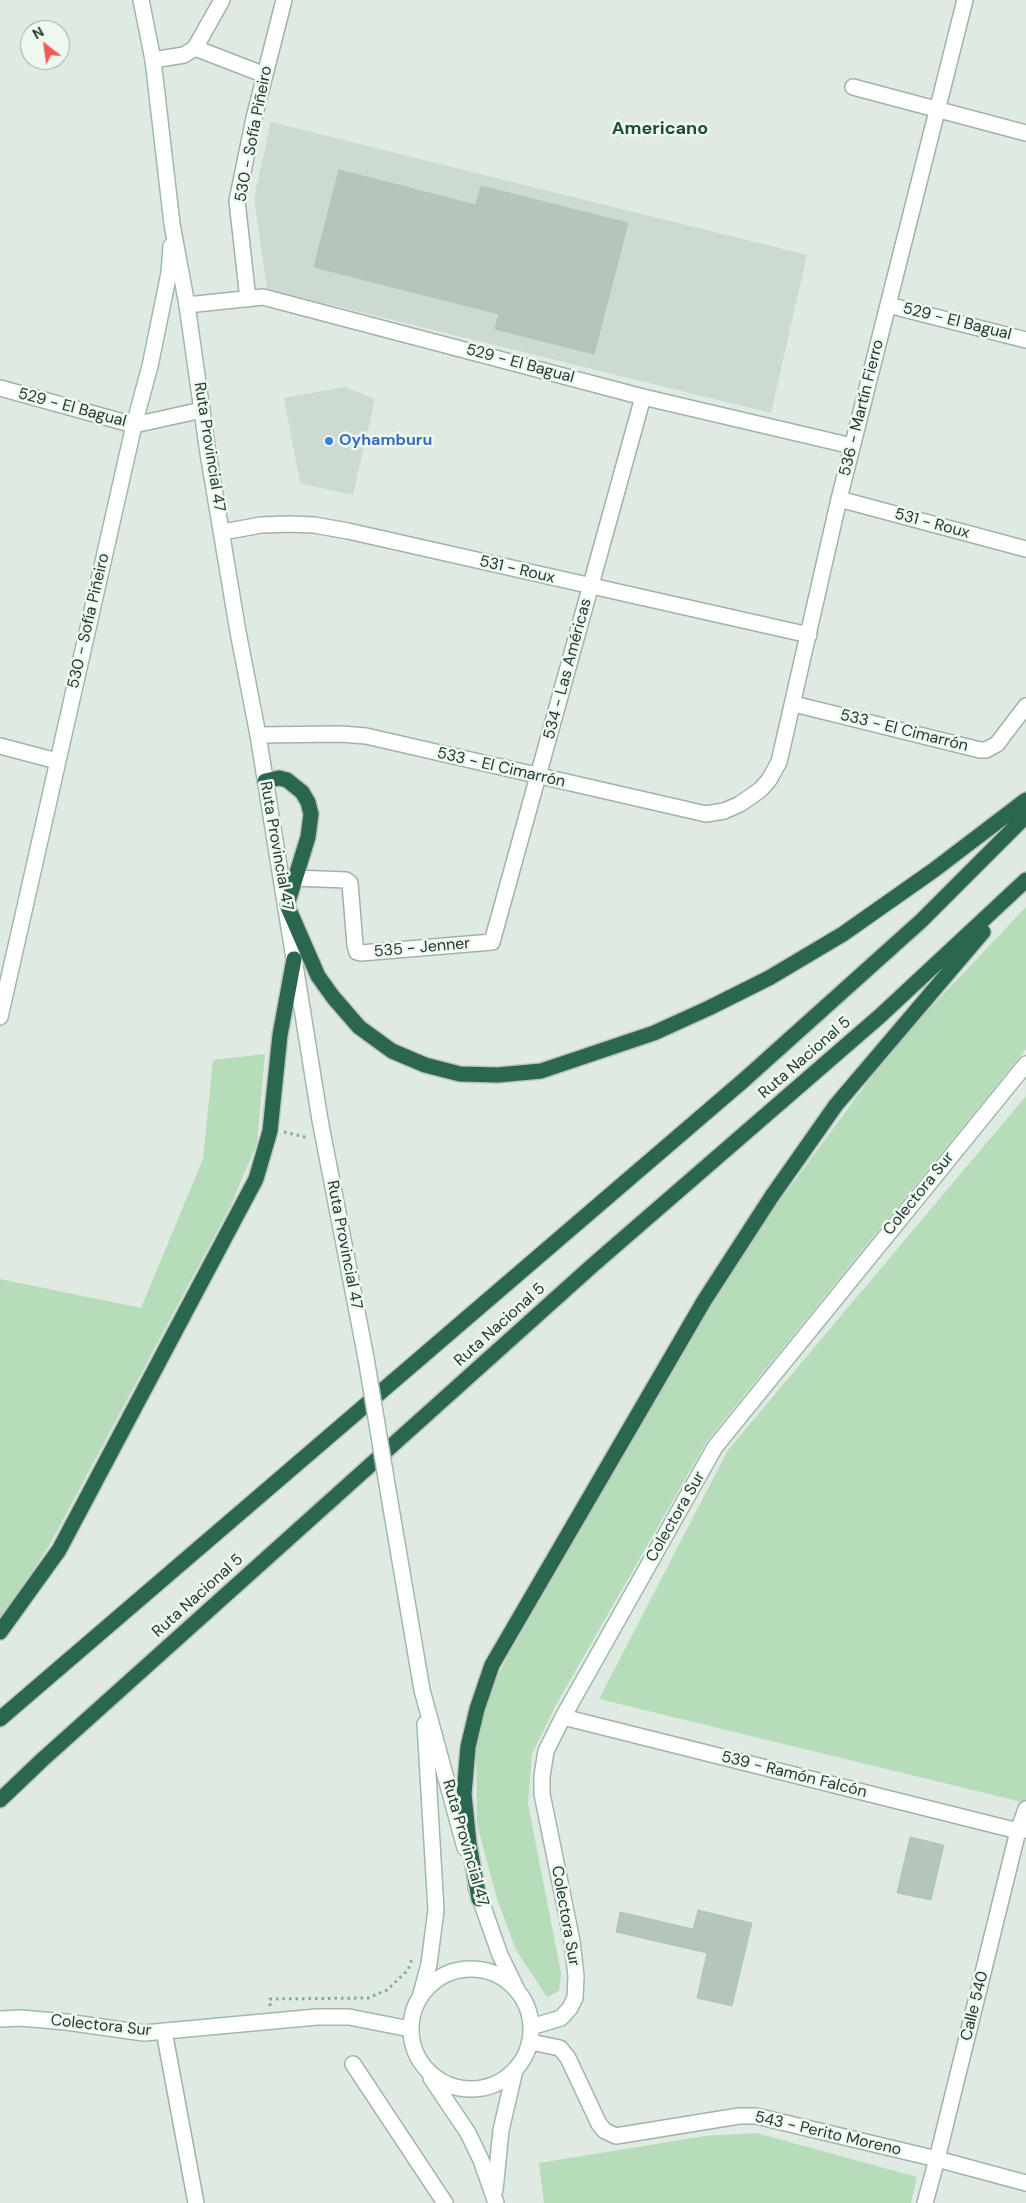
<!DOCTYPE html>
<html>
<head>
<meta charset="utf-8">
<style>
  body { margin:0 }
  #map { position:relative; width:1026px; height:2203px; overflow:hidden; background:#dfeae3; font-family:"DM Sans",sans-serif }
  canvas { display:block }
  .north { position:absolute; left:20px; top:20px; width:50px; height:50px; box-sizing:border-box; background:#eff7f1; border:1px solid #9caba3; border-radius:50%; rotate:330deg; font-size:14px; font-weight:700; line-height:20px; text-align:center; color:#203a2e }
  .north::after { content:''; display:block; margin:auto; width:18px; height:22px; background:#f55a52; clip-path:polygon(50% 0,100% 100%,50% 72%,0 100%) }
</style>
</head>
<body>
<div id="map">
<canvas width="1026" height="2203"></canvas>
<div class="north">N</div>
</div>
<script>
const ctx = document.querySelector('canvas').getContext('2d');
ctx.lineJoin = 'round';
function paint(path, color) { ctx.fillStyle = color; ctx.fill(path, 'evenodd'); }
const poly = rows => new Path2D(rows.map(r => 'M' + r).join(''));
function strokePath(path, color, width, dash) { ctx.strokeStyle = color; ctx.lineWidth = width; ctx.lineCap = dash ? 'butt' : 'round'; ctx.setLineDash(dash || []); ctx.stroke(path); }
function drawText(font, color, halo, rows, align = 'center') {
  ctx.font = font + ' "DM Sans",sans-serif'; ctx.lineWidth = 5; ctx.setLineDash([]); ctx.textBaseline = 'middle'; ctx.strokeStyle = halo; ctx.fillStyle = color; for (const [text, x, y, turn = 0] of rows) {
    ctx.save(); ctx.translate(x, y); ctx.rotate((+turn || 0) * Math.PI / 180); ctx.textAlign = isNaN(turn) ? turn : align; if (halo) ctx.strokeText(text, 0, 0); ctx.fillText(text, 0, 0); ctx.restore();
  }
}
paint(poly([
  [271,122,807,255,771,413,267,289,254,198],
  [344,387,375,399,353,495,300,483,284,398]
]), '#cddad1');
paint(poly([
  [1026,907,1026,1049,707,1441,556,1705,532,1754,528,1804,561,1973,559,1991,547,1997,516,1950,497,1899,477,1824,476,1745,492,1687,510,1652,738,1257,896,1044],
  [265,1054,257,1143,231,1205,49,1546,0,1620,0,1279,141,1308,203,1159,213,1060],
  [1026,1096,1026,1803,599,1699,728,1450],
  [756,2133,917,2177,911,2203,544,2203,539,2163,705,2136]
]), '#b7dcb9');
const building = poly([
  [339,170,476,205,481,186,628,223,594,354,495,329,499,314,314,267,339,170],
  [910,1837,944,1845,931,1900,897,1893,910,1837],
  [698,1910,752,1923,732,2006,697,1998,707,1953,616,1932,620,1912,693,1929,698,1910]
]);
paint(building, '#b4c5bb');
strokePath(building, '#b1c4b8', 1);
const street = poly([
  [195,48,265,75],
  [153,60,184,55,195,48,222,0],
  [853,87,1026,133],
  [248,299,237,201,254,118,284,0],
  [187,305,263,297,643,397,852,446],
  [888,305,1026,340],
  [0,388,134,425,202,410],
  [839,499,1026,549],
  [223,532,261,525,290,524,314,525,348,531,809,635],
  [794,704,980,750,986,750,997,744,1026,706],
  [258,735,341,734,366,736,706,814,724,811,740,804,760,790,769,780,779,762,839,499,965,0],
  [0,746,57,761],
  [295,878,346,880,350,883,355,945,357,952,361,953,492,942,643,397],
  [563,1717,1018,1831,1026,1830],
  [164,2031,196,2203],
  [530,2042,560,2048,568,2058,599,2124,605,2131,616,2136,739,2116,756,2116,937,2159,1026,2183],
  [353,2064,445,2203],
  [925,2203,937,2159,1018,1831,1026,1809]
]);
const secondary = poly([
  [141,0,153,60,172,224,187,305,208,453,238,632,258,735,320,1120,366,1358],
  [0,1017,134,425,150,366,169,273,171,246],
  [389,1496,422,1690,465,1848],
  [476,1887,500,1955,518,1992],
  '411 2029a60 60 0 1 1 120 0a60 60 0 1 1-120 0Z',
  [421,1994,429,1964,436,1910,425,1724],
  [0,2019,21,2018,66,2022,144,2033,317,2017,349,2017,410,2029],
  [531,2027,561,2018,570,2008,575,1998,576,1976,572,1941,542,1794,542,1776,546,1751,563,1717,715,1447,1026,1064],
  [431,2078,468,2133,481,2160,496,2203],
  [495,2190,501,2130,515,2070]
]);
const highway = poly([
  [265,781,279,778,287,780,302,792,308,802,311,814,308,837,287,905,318,976,333,997,359,1027,392,1051,425,1065,460,1074,498,1075,541,1071,654,1033,709,1008,769,978,843,934,934,870,1026,800],
  [0,1632,59,1550,256,1179,270,1131,280,1035,294,959],
  [0,1719,744,1080,921,921,1026,816],
  [0,1800,42,1760,593,1265,880,1016,1026,880],
  [479,1899,469,1844,464,1794,468,1747,477,1709,492,1665,704,1301,772,1196,836,1105,983,932]
]);
strokePath(street, '#a2b2a9', 18);
strokePath(secondary, '#a0b9ab', 18);
strokePath(highway, '#bcc4c0', 18);
strokePath(poly([
  [284,1132,309,1138],
  [270,2006,270,1999,368,1998,387,1990,408,1970,412,1959]
]), '#7eaf96', 3, [2.5, 4]);
strokePath(street, '#fff', 15);
strokePath(secondary, '#fff', 15);
strokePath(highway, '#2b674f', 15);
const secondaryBridge = poly([
  [366,1358,389,1496]
]);
strokePath(secondaryBridge, '#a0b9ab', 18, []);
strokePath(secondaryBridge, '#fff', 15);
for (const [x, y, r, color] of [
  [329,441,5,"#3f7fe0"]
]) { const dot = new Path2D(); dot.arc(x, y, r, 0, 2 * Math.PI); ctx.fillStyle = color; ctx.fill(dot); strokePath(dot, '#eff7f1', 2); }
drawText('16px', '#203a2e', '#eff7f1', [
  ["530 - Sofía Piñeiro",254,134,-79],
  ["529 - El Bagual",957,322,14],
  ["529 - El Bagual",520,364,15],
  ["529 - El Bagual",72,408,15],
  ["536 - Martín Fierro",862,408,-76],
  ["Ruta Provincial 47",209,447,81],
  ["531 - Roux",932,524,15],
  ["531 - Roux",517,570,13],
  ["530 - Sofía Piñeiro",89,621,-77],
  ["534 - Las Américas",568,669,-75],
  ["533 - El Cimarrón",904,731,14],
  ["533 - El Cimarrón",501,768,13],
  ["Ruta Provincial 47",276,846,80],
  ["535 - Jenner",422,948,-5],
  ["Ruta Nacional 5",805,1058,-41],
  ["Colectora Sur",919,1194,-51],
  ["Ruta Provincial 47",344,1245,79],
  ["Ruta Nacional 5",500,1325,-42],
  ["Colectora Sur",676,1517,-60],
  ["Ruta Nacional 5",198,1596,-42],
  ["539 - Ramón Falcón",794,1775,14],
  ["Ruta Provincial 47",465,1843,74],
  ["Colectora Sur",565,1916,80],
  ["Calle 540",975,2006,-76],
  ["Colectora Sur",101,2026,6],
  ["543 - Perito Moreno",828,2134,13]
]);
drawText('bold 16px', '#366cbe', '#eff7f1', [
  ["Oyhamburu",339,441]
], 'left');
drawText('bold 18px', '#1b4d37', '#eff7f1', [
  ["Americano",660,129]
]);
</script>
</body>
</html>
